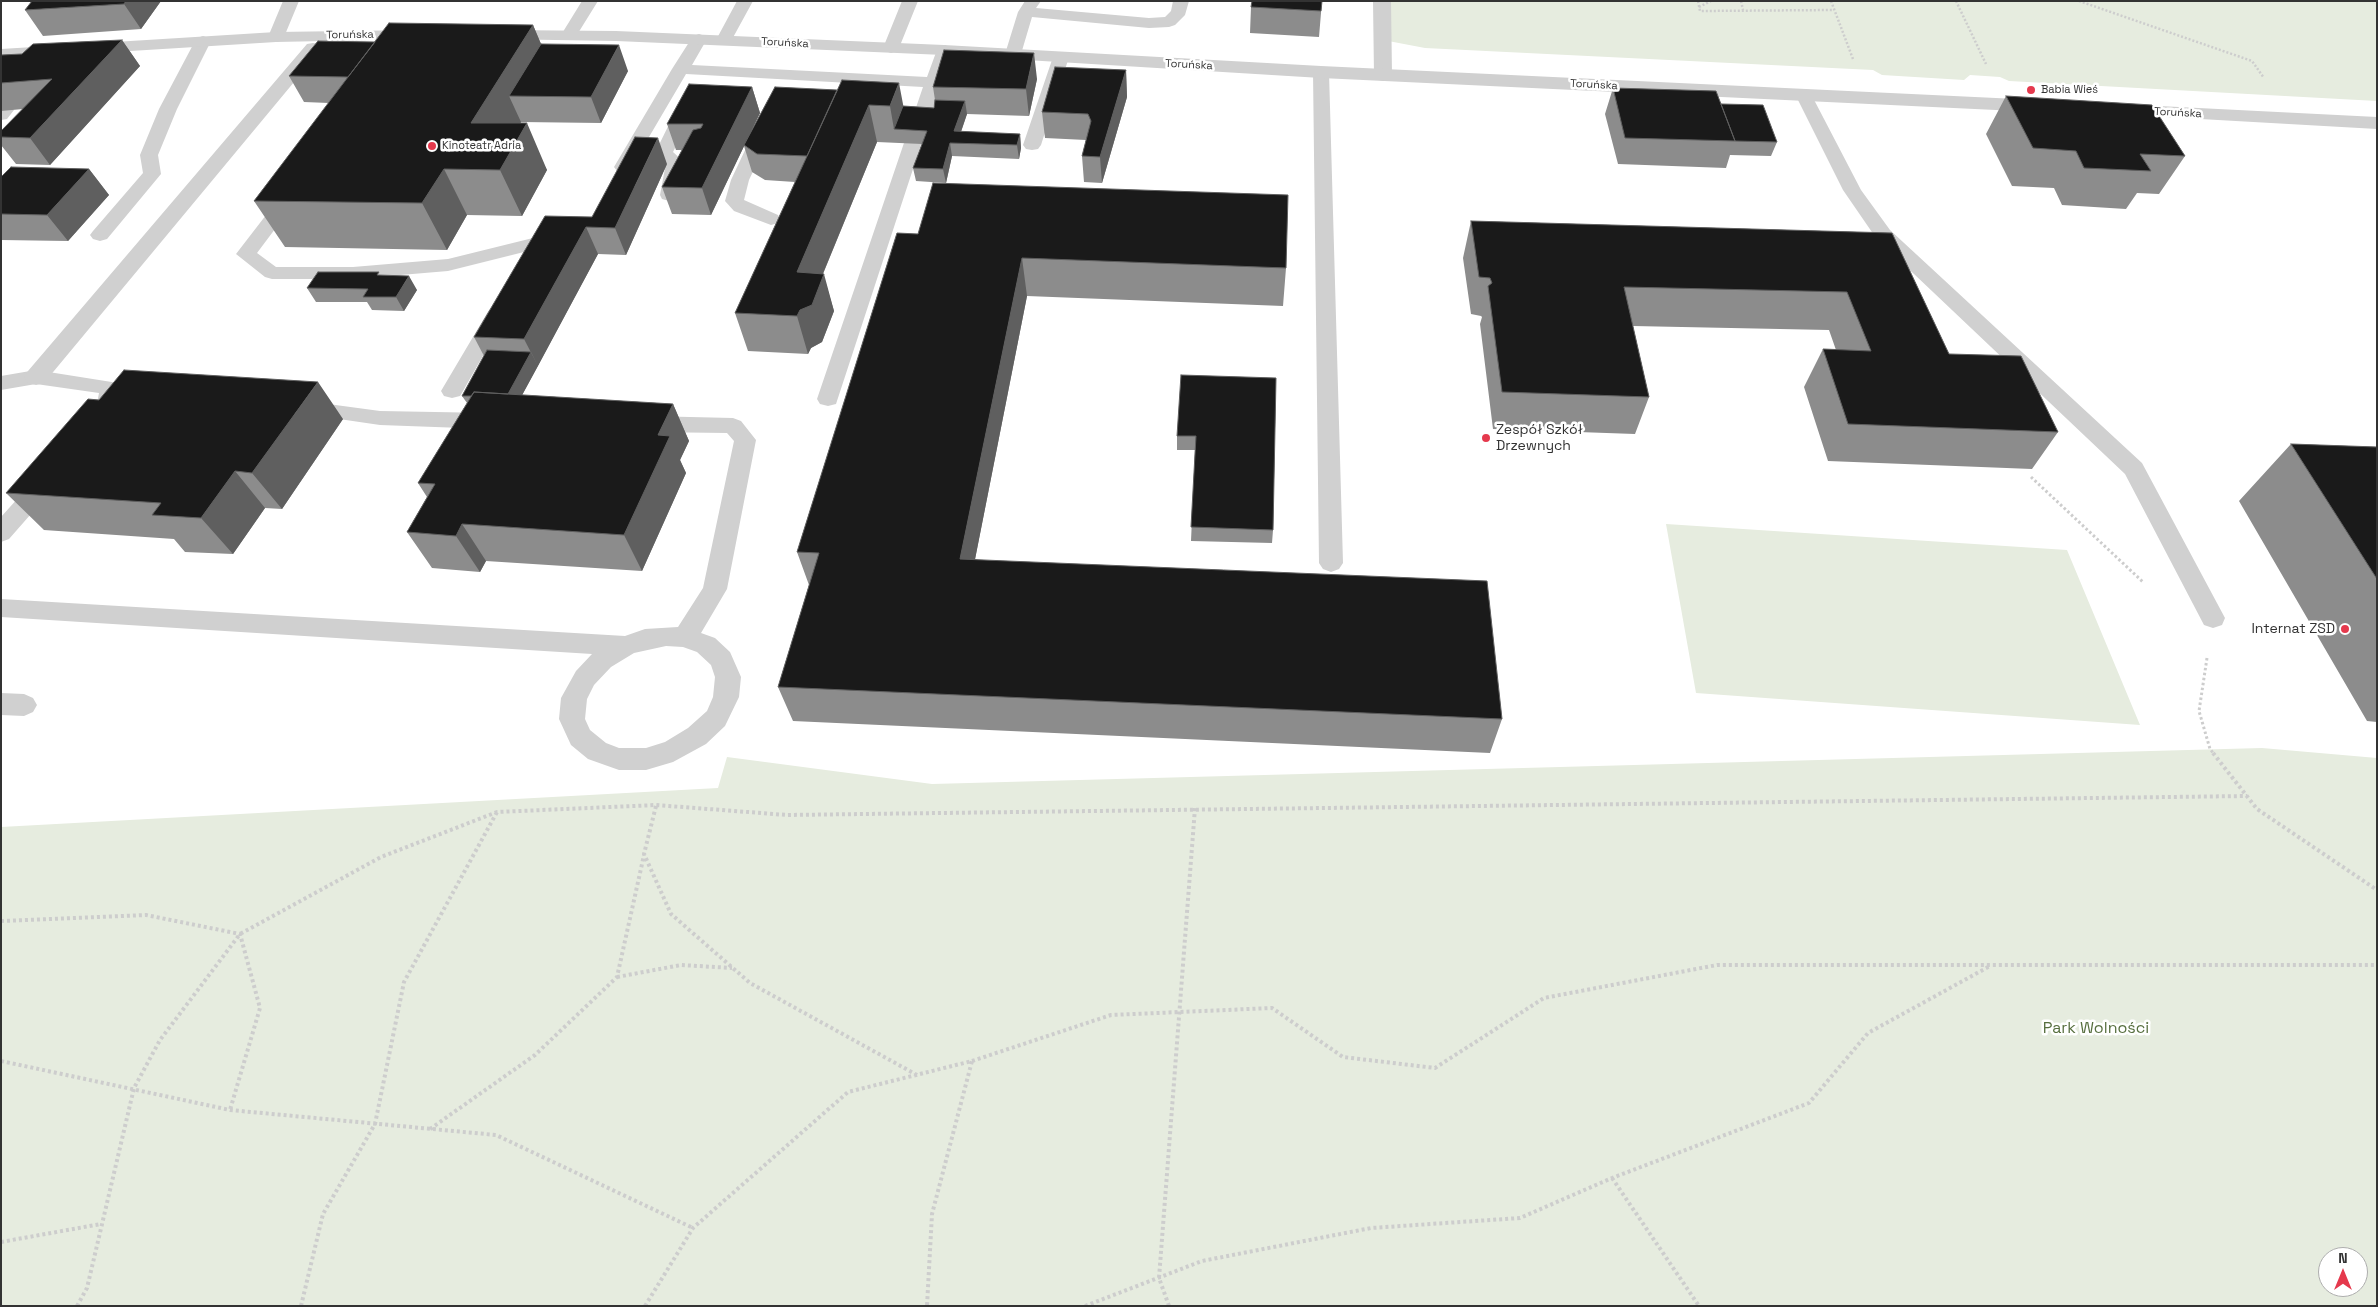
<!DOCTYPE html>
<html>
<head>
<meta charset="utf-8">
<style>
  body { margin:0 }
  #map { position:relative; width:2378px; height:1307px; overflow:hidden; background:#fff; font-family:"Space Grotesk",sans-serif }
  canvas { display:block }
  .frame { position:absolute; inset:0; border:2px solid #333; pointer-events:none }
  .north { position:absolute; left:2318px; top:1247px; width:50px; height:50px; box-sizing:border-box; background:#fff; border:1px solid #adadad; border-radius:50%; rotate:0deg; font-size:14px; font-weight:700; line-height:20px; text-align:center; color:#333 }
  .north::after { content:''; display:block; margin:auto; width:18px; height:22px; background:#e5394d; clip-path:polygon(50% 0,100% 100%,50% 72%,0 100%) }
</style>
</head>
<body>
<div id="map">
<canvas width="2378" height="1307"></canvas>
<div class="frame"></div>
<div class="north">N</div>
</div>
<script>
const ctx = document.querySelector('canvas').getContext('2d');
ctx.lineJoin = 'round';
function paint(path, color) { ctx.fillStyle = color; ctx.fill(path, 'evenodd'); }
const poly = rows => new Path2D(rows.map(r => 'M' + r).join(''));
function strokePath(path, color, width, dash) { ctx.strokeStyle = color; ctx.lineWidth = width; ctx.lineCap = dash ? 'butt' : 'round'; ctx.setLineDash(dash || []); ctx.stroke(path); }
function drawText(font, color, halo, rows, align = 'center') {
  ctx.font = font + ' "Space Grotesk",sans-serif'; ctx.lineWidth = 5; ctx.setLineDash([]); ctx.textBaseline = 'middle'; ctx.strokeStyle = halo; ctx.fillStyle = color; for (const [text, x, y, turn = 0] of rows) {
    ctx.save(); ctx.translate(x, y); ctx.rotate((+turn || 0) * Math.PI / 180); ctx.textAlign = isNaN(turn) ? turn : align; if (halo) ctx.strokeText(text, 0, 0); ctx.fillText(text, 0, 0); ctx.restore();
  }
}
paint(poly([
  [1382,1,2377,1,2377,101,2009,81,2000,77,1970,75,1964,80,1882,75,1873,70,1425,48,1383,40],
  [1666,524,2067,550,2140,725,1696,693],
  [2262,748,2377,758,2377,1306,1,1306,1,827,718,788,727,757,932,784],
  [2328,1257,2358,1257,2358,1287,2328,1287]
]), '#e6ecdf');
strokePath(poly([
  [1698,1,1700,11,1834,10],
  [1741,1,1743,10],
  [1831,1,1853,59],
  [1956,1,1986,64],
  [2079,1,2252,61,2264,78],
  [1699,7,1711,1]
]), '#cdcdcd', 2.5, [2, 2]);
strokePath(poly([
  [2031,477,2143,582],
  [2207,658,2199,711,2210,749,2214,754]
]), '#cdcdcd', 3, [2.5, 2.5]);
strokePath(poly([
  [2213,753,2257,809,2377,890],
  [656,806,644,854,671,914,750,983,917,1075],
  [1,921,146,915,240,934,260,1008,230,1110],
  [617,977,681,965,732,968],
  [1,1061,230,1110,496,1135,693,1228],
  [972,1061,1111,1015,1272,1008,1343,1057,1435,1068,1544,998,1717,965,2377,965],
  [430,1129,535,1055,617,977,644,855],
  [1612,1178,1699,1306],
  [1,1242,101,1224],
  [77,1306,87,1288,134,1088,160,1040,240,934,381,857,497,812,656,805,787,815,2247,796],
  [301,1306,323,1214,375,1124,404,982,497,812],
  [645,1306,693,1228,848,1092,972,1061,932,1214,927,1306],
  [1085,1306,1202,1261,1371,1228,1520,1218,1612,1178,1809,1103,1868,1033,1990,966],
  [1169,1306,1159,1278,1195,808]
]), '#cdcdcd', 4, [3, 3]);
paint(poly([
  [283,1,299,1,284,37,282,40,276,42,270,40,268,37,283,1],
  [582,1,598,1,575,38,563,38,561,35,582,1],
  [737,1,753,1,730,43,718,43,716,40,737,1],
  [902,1,918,1,899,48,897,51,891,53,885,51,883,48,902,1],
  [1025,1,1041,1,1036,8,1149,18,1165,17,1171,11,1173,1,1189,1,1185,15,1175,25,1169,27,1149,28,1032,17,1021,54,1019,57,1007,57,1005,54,1018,12,1025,1],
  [699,34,705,36,707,39,692,65,927,77,938,47,944,45,950,47,952,50,836,404,828,406,820,404,817,399,923,87,686,74,629,171,617,171,614,167,672,69,693,36,699,34],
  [203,36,209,38,211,41,177,109,158,155,161,174,107,239,100,241,93,239,90,235,93,231,143,173,140,155,159,109,195,41,197,38,203,36],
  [1061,52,1067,54,1069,57,1041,145,1038,149,1032,150,1026,149,1023,145,1053,57,1055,54,1061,52],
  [1321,67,1327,68,1329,72,1343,563,1339,569,1331,572,1323,569,1319,563,1313,72,1315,68,1321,67],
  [1803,89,1809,90,1811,94,1861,190,1890,230,2142,463,2225,618,2222,625,2213,628,2204,625,2125,474,1876,238,1843,190,1795,94,1797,90,1803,89],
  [687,101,693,102,696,106,673,152,684,162,678,195,676,199,669,201,662,199,660,195,666,163,655,153,678,106,681,102,687,101],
  [5,105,11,106,14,110,7,119,1,120,1,106,5,105],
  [763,126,769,127,772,131,749,180,744,200,778,215,780,219,778,223,771,225,734,211,725,201,731,180,754,131,757,127,763,126],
  [290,191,297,193,299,197,257,253,276,267,353,267,448,259,537,237,544,239,547,243,544,247,448,271,353,279,272,279,265,277,236,254,283,193,290,191],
  [496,309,503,310,506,315,463,391,460,396,452,398,444,396,441,391,486,315,489,310,496,309],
  [36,370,118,383,122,388,117,411,109,422,101,424,93,422,90,417,96,409,99,393,36,384,1,390,1,376,36,370],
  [306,401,380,411,490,413,498,416,501,421,498,426,490,429,380,425,298,413,295,408,298,403,306,401],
  [647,416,733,418,741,421,756,440,727,589,701,633,715,638,730,652,741,677,739,697,725,726,706,744,673,762,646,770,619,770,588,759,571,745,559,719,561,698,576,671,592,654,1,617,1,599,625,636,645,629,678,627,703,588,734,441,727,433,647,432,639,429,636,424,639,419,647,416],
  [666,646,683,647,697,652,711,665,715,677,713,697,707,711,688,728,665,742,646,748,619,748,606,743,590,730,585,719,587,699,594,685,611,667,634,653,666,646],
  [44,476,52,478,55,484,52,490,9,539,1,542,1,517,36,478,44,476],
  [1,693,24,694,33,698,37,705,33,712,24,716,1,715,1,693]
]), '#d0d0d0');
paint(poly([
  [1373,1,1391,1,1392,75,1390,79,1383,81,1376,79,1374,75,1373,1],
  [313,43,319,44,322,48,319,52,44,383,36,385,28,383,24,377,28,371,307,44,313,43]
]), '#d0d0d0');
paint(poly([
  [417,30,423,31,426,35,423,39,276,42,1,59,1,49,276,32,417,30],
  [500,30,616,31,944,45,1321,66,2038,100,2045,102,2047,106,2045,110,2038,112,1321,78,944,55,616,41,494,39,491,35,494,31,500,30],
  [2119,104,2377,117,2377,129,2112,114,2110,110,2112,106,2119,104]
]), '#d0d0d0');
paint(poly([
  [161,1,141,29,43,36,25,10],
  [1322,1,1319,37,1250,33,1251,7],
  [533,25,541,44,628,71,601,123,521,122,520,123,547,170,522,216,467,215,447,250,285,247,254,201,329,103,304,102,289,76,375,42],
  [122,40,140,66,50,165,16,164,1,145,1,131,23,109,1,111,1,83,22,54],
  [1126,70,1127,97,1102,183,1084,182,1082,156,1086,140,1045,138,1042,112],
  [1037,79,1029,116,967,114,961,132,1020,134,1021,148,1019,159,952,156,946,183,916,181,913,168,922,144,877,142,823,274,834,311,822,342,811,348,808,354,748,351,735,313,795,182,765,180,752,172,744,146,711,215,672,214,662,187,682,150,676,150,667,124,752,87,760,113,747,139,775,87,903,106,934,108,935,100,933,87],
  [1613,88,1721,104,1777,142,1771,156,1730,155,1726,168,1618,164,1605,114],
  [2006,96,2185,156,2159,194,2137,193,2126,209,2062,205,2054,188,2012,186,1986,134],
  [667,164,626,255,598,254,522,395,673,404,689,441,680,460,686,473,642,571,486,561,480,572,432,568,407,532,427,497,418,483,467,403,462,396,484,356,474,337,592,217],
  [89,169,109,195,68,241,1,240,1,177],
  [1471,221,1892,233,1949,354,2058,432,2032,469,1828,461,1804,387,1823,349,1836,350,1829,330,1633,326,1649,397,1635,434,1493,429,1480,324,1482,317,1481,316,1471,314,1463,258],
  [897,233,1286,268,1283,306,1027,296,975,559,1502,719,1490,753,793,721,778,687,809,585,797,552],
  [380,275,417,290,404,311,372,310,367,302,316,302,307,288],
  [1276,378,1273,530,1272,543,1191,541,1195,450,1177,450,1177,436],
  [99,400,343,419,282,509,265,508,233,554,185,552,174,539,44,530,6,493],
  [2291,444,2377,447,2377,722,2367,721,2239,501]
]), '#8c8c8c');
paint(poly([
  [126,1,161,1,141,29,124,4],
  [533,25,552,70,509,96,521,122,493,169,471,123],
  [122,40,140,66,50,165,30,138],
  [619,45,628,71,601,123,591,97],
  [1034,53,1037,79,1029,116,1026,89],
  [1126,70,1127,97,1102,183,1100,157],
  [899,83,906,120,894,129,890,106],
  [752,87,760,113,711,215,702,188],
  [965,101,967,114,957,143,954,131],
  [869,105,877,142,810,305,824,274,834,311,822,342,811,348,808,354,797,316,797,272],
  [527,123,547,170,522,216,500,170],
  [1020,134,1021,148,1019,159,1017,145],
  [658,138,667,164,626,255,615,228],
  [950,143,952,156,946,183,943,169],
  [89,169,109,195,68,241,47,215],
  [444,169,467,215,447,250,422,203],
  [586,227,598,254,538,366,524,339],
  [1022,258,1027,296,968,595,960,559],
  [409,276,417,290,404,311,396,297],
  [531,352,538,366,514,410,506,396],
  [318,382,343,419,282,509,252,473],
  [673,404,689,441,680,460,686,473,642,571,624,535,658,435],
  [235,471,265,508,233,554,201,518],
  [462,524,486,561,480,572,456,536]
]), '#5f5f5f');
const building = poly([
  [32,1,126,1,124,4,25,10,32,1],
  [1252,1,1322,1,1321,11,1251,7,1252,1],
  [389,23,533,25,471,123,527,123,500,170,444,169,422,203,254,201,389,23],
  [122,40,30,138,1,137,1,131,52,79,1,83,1,55,22,54,33,44,122,40],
  [318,41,375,42,348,77,289,76,318,41],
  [541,44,619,45,591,97,509,96,541,44],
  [944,50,1034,53,1026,89,933,87,944,50],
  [1055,67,1126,70,1100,157,1082,156,1091,121,1088,114,1042,112,1055,67],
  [842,80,899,83,890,106,869,105,797,272,824,274,812,305,800,310,797,316,735,313,842,80],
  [689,84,752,87,702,188,662,187,693,130,701,128,703,124,667,124,689,84],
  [775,87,837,90,807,156,757,154,744,145,775,87],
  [1613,88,1716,91,1735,141,1625,138,1613,88],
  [2006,96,2152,105,2185,156,2140,154,2151,171,2084,168,2076,151,2033,148,2006,96],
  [935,100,965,101,954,131,1020,134,1017,145,950,143,943,169,913,168,927,131,894,129,903,106,934,108,935,100],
  [1721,104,1763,105,1777,142,1735,141,1721,104],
  [635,137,658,138,615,228,586,227,524,339,474,337,545,216,592,217,635,137],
  [11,167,89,169,47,215,1,214,1,177,11,167],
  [933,183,1288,195,1286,268,1022,258,960,559,1487,581,1502,719,778,687,819,553,797,552,897,233,918,234,933,183],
  [1471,221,1892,233,1949,354,2021,356,2058,432,1848,424,1823,349,1871,351,1847,292,1624,287,1649,397,1502,392,1488,286,1492,283,1490,278,1479,277,1471,221],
  [318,272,379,272,377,275,409,276,396,297,363,297,368,289,307,288,318,272],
  [487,350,531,352,508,394,474,392,471,396,462,396,487,350],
  [124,370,318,382,252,473,235,471,201,518,152,515,161,503,6,493,88,399,99,400,124,370],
  [1181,375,1276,378,1273,530,1191,527,1196,436,1177,436,1181,375],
  [474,392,673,404,658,435,670,436,624,535,462,524,456,536,407,532,435,484,418,483,474,392],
  [2291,444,2377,447,2377,579,2291,444]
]);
paint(building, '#1a1a1a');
strokePath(building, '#5f5f5f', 1);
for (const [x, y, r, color] of [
  [2031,90,5,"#e5394d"],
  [432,146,5,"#e5394d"],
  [1486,438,5,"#e5394d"],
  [2345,629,5,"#e5394d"]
]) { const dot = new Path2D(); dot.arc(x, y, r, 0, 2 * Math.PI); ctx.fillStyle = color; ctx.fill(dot); strokePath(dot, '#fff', 2); }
drawText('11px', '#333', '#fff', [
  ["Toruńska",350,35,-1],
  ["Toruńska",785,43,3],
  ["Toruńska",1189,65,3],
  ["Toruńska",1594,85,3],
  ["Toruńska",2178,113,3]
]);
drawText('11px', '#333', '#fff', [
  ["Babia Wieś",2041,90],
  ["Kinoteatr Adria",442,146]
], 'left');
drawText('14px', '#333', '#fff', [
  ["Zespół Szkół",1496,430],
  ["Drzewnych",1496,446],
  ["Internat ZSD",2335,629,"right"]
], 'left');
drawText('16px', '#576f3f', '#fff', [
  ["Park Wolności",2096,1029]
]);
</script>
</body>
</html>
